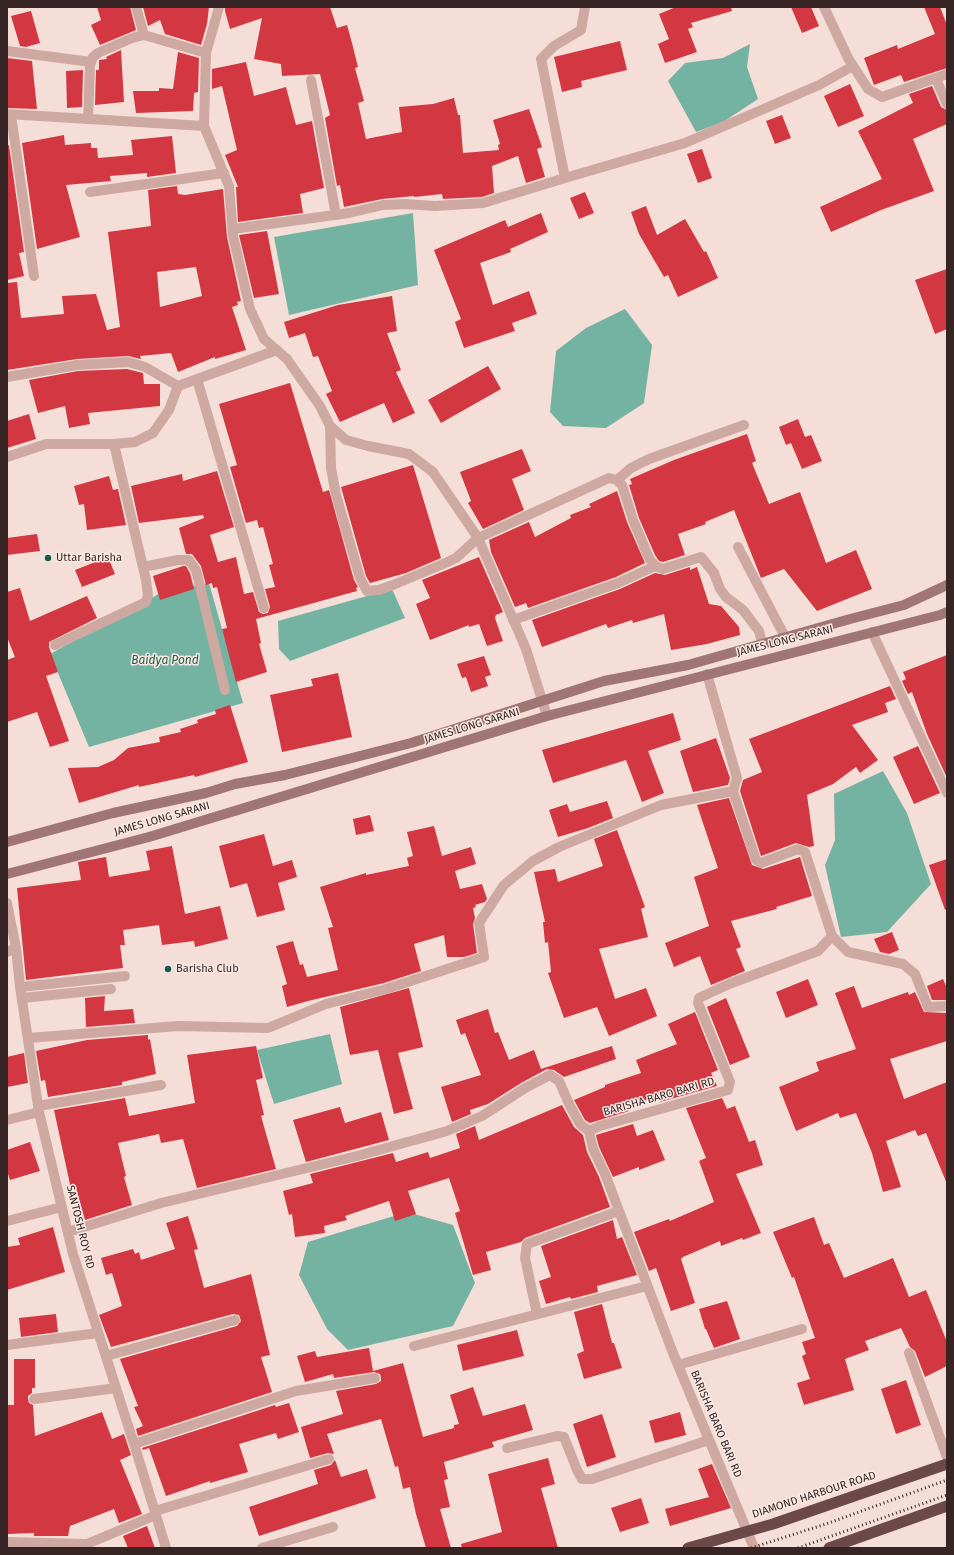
<!DOCTYPE html>
<html>
<head>
<meta charset="utf-8">
<style>
  body { margin:0 }
  #map { position:relative; width:954px; height:1555px; overflow:hidden; background:#f4ded7; font-family:"Fira Sans",sans-serif }
  canvas { display:block }
  .frame { position:absolute; inset:0; border:8px solid #372525; pointer-events:none }
</style>
</head>
<body>
<div id="map">
<canvas width="954" height="1555"></canvas>
<div class="frame"></div>
</div>
<script>
const ctx = document.querySelector('canvas').getContext('2d');
ctx.lineJoin = 'round';
function paint(path, color) { ctx.fillStyle = color; ctx.fill(path, 'evenodd'); }
const poly = rows => new Path2D(rows.map(r => 'M' + r).join(''));
function strokePath(path, color, width, dash) { ctx.strokeStyle = color; ctx.lineWidth = width; ctx.lineCap = dash ? 'butt' : 'round'; ctx.setLineDash(dash || []); ctx.stroke(path); }
function drawText(font, color, halo, rows, align = 'center') {
  ctx.font = font + ' "Fira Sans",sans-serif'; ctx.lineWidth = 3; ctx.setLineDash([]); ctx.textBaseline = 'middle'; ctx.strokeStyle = halo; ctx.fillStyle = color; for (const [text, x, y, turn = 0] of rows) {
    ctx.save(); ctx.translate(x, y); ctx.rotate((+turn || 0) * Math.PI / 180); ctx.textAlign = isNaN(turn) ? turn : align; if (halo) ctx.strokeText(text, 0, 0); ctx.fillText(text, 0, 0); ctx.restore();
  }
}
paint(poly([
  [750,44,747,67,758,99,723,122,696,132,668,81,685,63,723,58],
  [413,213,418,285,289,315,274,237],
  [625,309,652,345,644,403,606,428,563,426,550,412,556,351,586,328],
  [209,583,243,703,89,747,50,654,164,591],
  [392,589,405,618,290,661,279,649,278,621],
  [883,771,907,813,931,884,887,932,841,937,825,865,835,840,834,794],
  [330,1034,342,1084,274,1104,257,1050],
  [407,1212,453,1225,475,1283,453,1326,348,1350,327,1329,299,1275,308,1242]
]), '#74b3a2');
paint(poly([
  [97,7,130,7,136,30,100,45,91,25,101,20],
  [143,7,209,7,207,24,201,45,165,34,160,20,148,26],
  [225,7,330,7,337,28,347,25,352,43,358,67,355,68,364,101,358,103,366,139,402,132,399,107,433,104,454,98,458,115,460,115,463,153,499,150,498,145,500,144,493,120,529,109,542,147,537,149,545,177,526,183,518,156,492,166,494,193,482,197,443,199,442,194,414,197,414,196,382,199,344,207,340,185,337,186,325,118,330,115,320,74,282,76,281,64,254,59,262,18,230,29,225,11],
  [676,7,731,7,732,11,691,23,693,27,688,29,697,52,665,63,658,44,669,39,659,14],
  [791,7,811,7,819,26,802,33],
  [924,7,940,7,947,25,947,68,904,82,901,75,874,85,864,58,897,45,898,49,935,34],
  [31,11,40,43,26,47,20,46,11,16],
  [620,41,627,70,581,81,582,87,562,92,554,57],
  [121,50,124,102,95,105,96,70,99,70,99,60,107,59,106,57],
  [178,52,199,58,198,92,194,93,193,111,136,113,133,91,159,91,159,88,173,89],
  [7,58,32,61,37,109,7,108],
  [246,62,254,96,286,87,296,125,312,121,324,188,300,194,303,213,238,222,236,187,238,187,225,155,237,150,222,86,212,89,212,69],
  [83,70,82,107,67,108,66,71],
  [850,84,864,116,838,127,824,96],
  [932,86,941,107,947,110,947,124,913,139,934,191,881,210,831,232,820,207,882,179,858,131,913,103,909,94],
  [782,115,791,138,775,144,766,121],
  [64,135,65,145,91,143,91,148,97,148,98,158,133,155,131,140,172,136,176,173,147,177,147,173,110,176,111,181,66,185,80,237,37,249,22,143],
  [9,145,24,252,19,253,24,276,7,280,7,146],
  [702,149,712,178,698,183,687,154],
  [177,186,178,194,185,195,223,189,227,237,241,301,237,302,238,305,232,307,246,350,215,359,215,357,178,372,171,353,140,356,141,359,128,356,77,359,7,370,7,283,17,282,21,318,64,314,62,296,96,294,107,330,120,327,108,232,151,226,148,190],
  [196,267,202,296,160,307,157,272],
  [585,192,594,213,579,219,570,198],
  [646,206,657,235,685,219,704,252,706,251,718,278,678,297,668,275,664,277,639,234,631,212],
  [541,213,548,232,510,249,511,252,480,263,493,305,529,291,537,314,512,323,515,331,464,348,455,322,461,319,434,250,505,220,508,227],
  [267,231,279,294,254,298,239,235],
  [947,269,947,329,935,334,915,280],
  [392,296,397,331,387,333,401,370,396,372,415,413,393,423,384,403,340,422,326,394,332,391,318,356,313,357,305,333,289,338,284,322,338,305],
  [488,366,501,389,441,423,428,400],
  [127,369,143,373,144,384,160,384,160,406,88,413,90,424,69,428,65,406,38,413,29,380,78,371],
  [290,383,323,492,329,490,354,580,358,587,356,588,357,591,256,619,261,643,259,644,267,672,236,682,222,629,227,628,217,587,213,588,212,583,206,585,201,566,192,554,186,554,179,528,204,518,203,515,139,523,131,486,182,474,183,481,217,471,234,527,210,535,218,562,236,557,244,594,253,592,259,612,263,614,268,613,270,607,265,589,275,587,269,565,273,564,263,527,259,528,257,520,246,523,230,467,237,465,219,404],
  [29,414,36,439,7,448,7,421],
  [798,419,805,437,811,435,822,461,802,469,791,443,786,445,779,427],
  [747,434,756,461,752,463,769,504,800,492,826,563,856,550,872,589,817,611,784,569,761,578,734,510,705,522,706,524,678,534,685,555,663,562,659,561,655,555,639,518,629,485,632,484,630,479,674,460],
  [522,449,531,471,512,479,524,510,483,529,468,503,471,501,460,472],
  [413,465,441,558,406,573,370,583,366,576,341,487],
  [109,476,113,490,118,489,126,525,87,530,84,504,79,505,74,486],
  [617,491,627,522,645,563,616,577,528,608,526,603,515,607,491,552,489,540,529,522,535,537,571,518,570,515,591,507,589,504],
  [37,534,40,551,7,555,7,538],
  [108,557,115,574,82,587,75,570],
  [479,557,503,612,496,615,495,618,503,641,487,646,479,624,469,627,469,625,430,640,416,604,430,598,422,580],
  [183,566,186,566,190,573,194,589,160,600,153,576],
  [690,567,690,570,697,567,709,604,721,606,739,627,740,635,707,644,671,650,664,614,633,623,632,620,608,628,606,624,542,647,532,620,620,589,655,573,665,575],
  [20,588,30,621,87,596,97,618,49,642,49,647,58,672,46,676,69,741,50,747,37,712,7,722,7,660,15,657,7,637,7,592],
  [947,655,947,778,927,734,912,692,908,694,902,681,906,679,903,672],
  [484,656,491,675,485,677,488,686,471,692,466,677,462,678,457,664],
  [338,673,352,737,282,752,270,695,313,686,311,679],
  [890,686,896,699,885,703,888,712,852,725,878,760,860,773,856,767,833,784,807,795,814,846,809,847,796,843,761,856,740,791,743,780,762,772,749,739],
  [230,705,248,762,195,777,194,775,139,787,139,785,79,803,68,768,98,767,114,760,128,748,160,742,159,737,181,732,180,729,198,723,197,720,216,714,215,710],
  [673,713,681,740,648,751,664,793,642,802,626,760,553,783,542,750],
  [716,738,730,778,728,785,693,792,680,751],
  [918,746,940,793,914,804,893,757],
  [729,798,752,865,763,869,800,857,812,896,776,907,777,909,731,921,741,947,736,949,745,971,711,985,700,956,674,967,665,943,709,926,694,877,718,868,697,805],
  [607,801,613,818,588,828,558,837,549,810,567,804,570,812],
  [370,815,374,831,356,835,353,819],
  [434,826,442,856,471,847,476,864,455,871,460,889,482,884,487,899,485,902,475,905,476,907,473,908,475,918,473,924,477,953,464,957,447,957,444,935,414,944,421,971,384,983,308,1001,287,1007,282,986,287,984,276,946,293,941,300,965,303,964,307,977,338,970,328,928,333,927,320,887,366,873,366,875,409,866,407,858,413,856,407,832],
  [617,830,645,907,641,909,648,937,599,949,615,999,646,988,657,1016,609,1036,597,1007,564,1018,548,973,551,972,548,942,545,943,543,922,545,922,534,872,555,869,558,882,603,866,594,839],
  [264,834,273,866,292,860,297,877,278,883,285,910,257,917,247,883,230,888,219,846],
  [172,846,185,914,220,906,228,939,195,947,194,941,162,945,159,925,123,930,125,945,120,945,123,968,26,980,17,888,81,880,78,862,106,857,109,877,150,870,146,851],
  [947,859,947,909,945,910,929,865],
  [892,932,899,950,889,954,880,952,874,939],
  [808,979,818,1005,786,1018,776,992],
  [943,979,947,988,947,1000,932,1000,927,986],
  [854,986,862,1008,908,992,909,995,915,992,924,1012,947,1013,947,1041,890,1059,904,1099,947,1082,947,1184,926,1133,918,1136,915,1130,886,1141,901,1187,883,1192,872,1153,856,1113,840,1118,838,1113,796,1131,779,1087,819,1071,816,1062,856,1049,835,993],
  [409,988,423,1047,398,1053,413,1109,394,1114,378,1050,350,1055,340,1007],
  [105,996,104,1011,133,1009,135,1023,86,1027,85,998],
  [726,998,750,1057,730,1065,707,1007],
  [488,1009,495,1033,498,1032,509,1060,534,1050,541,1069,612,1046,616,1059,564,1077,554,1070,547,1069,521,1083,488,1104,470,1110,471,1114,452,1122,441,1087,481,1075,465,1033,461,1035,456,1020],
  [695,1012,718,1070,711,1073,717,1086,660,1102,657,1096,627,1107,629,1111,590,1123,585,1120,574,1100,605,1087,605,1085,641,1073,636,1060,677,1044,668,1024],
  [148,1035,148,1040,150,1039,156,1074,122,1082,122,1085,48,1097,45,1080,41,1081,36,1051,87,1040],
  [256,1046,263,1078,256,1080,264,1115,261,1116,276,1169,197,1188,183,1139,161,1143,159,1134,118,1143,126,1176,124,1177,132,1205,85,1220,76,1188,71,1189,54,1110,125,1098,129,1116,195,1103,187,1055],
  [24,1053,28,1083,7,1087,7,1057],
  [722,1098,727,1109,735,1106,749,1142,755,1140,763,1165,736,1174,761,1233,743,1240,742,1238,721,1246,720,1241,683,1257,681,1259,695,1303,671,1311,656,1268,649,1271,634,1232,669,1219,670,1221,714,1202,699,1161,706,1158,686,1108],
  [562,1105,574,1127,583,1135,587,1152,599,1177,610,1207,525,1238,521,1242,486,1252,491,1270,473,1275,455,1213,460,1211,449,1178,408,1191,416,1214,395,1221,389,1201,345,1216,347,1220,324,1226,325,1233,295,1237,292,1214,289,1215,283,1191,313,1183,310,1174,393,1153,396,1162,428,1152,430,1158,460,1148,456,1134,475,1126,479,1140],
  [340,1107,345,1123,381,1112,389,1140,306,1162,293,1120],
  [633,1124,637,1136,653,1130,665,1160,639,1170,639,1167,613,1177,599,1147,596,1135],
  [30,1142,40,1171,10,1180,7,1171,7,1150],
  [188,1216,198,1249,194,1250,204,1288,251,1274,270,1355,261,1357,272,1392,138,1436,136,1429,143,1426,134,1407,138,1406,120,1359,237,1326,241,1321,239,1315,233,1314,111,1347,99,1315,122,1306,112,1273,106,1275,101,1258,133,1249,135,1254,139,1252,141,1260,175,1249,166,1223],
  [814,1217,824,1245,829,1243,844,1278,893,1258,909,1297,926,1290,947,1342,947,1366,925,1377,915,1351,910,1347,901,1328,865,1341,869,1350,845,1359,854,1390,804,1405,797,1383,810,1379,802,1356,806,1354,802,1342,815,1338,794,1277,792,1278,773,1232],
  [613,1220,617,1239,622,1237,637,1275,597,1286,598,1292,571,1299,570,1297,546,1304,539,1281,551,1277,541,1246],
  [53,1227,65,1272,7,1290,7,1247,20,1245,18,1238],
  [727,1301,740,1339,714,1348,706,1329,705,1329,699,1309],
  [602,1304,612,1343,614,1343,622,1368,584,1379,577,1354,584,1351,574,1312],
  [56,1314,58,1332,21,1337,19,1318],
  [517,1330,524,1356,463,1371,457,1345],
  [369,1348,373,1371,403,1363,423,1437,454,1428,454,1425,459,1424,450,1395,473,1387,483,1416,525,1404,533,1430,492,1442,494,1447,444,1462,448,1479,444,1480,450,1507,440,1509,451,1548,426,1548,416,1514,410,1487,403,1489,398,1466,395,1467,381,1419,327,1434,334,1454,328,1453,310,1458,301,1427,343,1414,336,1391,376,1384,381,1381,381,1377,380,1374,374,1372,334,1378,333,1374,305,1382,297,1356,315,1351,317,1357],
  [14,1359,35,1359,35,1388,32,1388,32,1393,28,1396,28,1399,29,1403,33,1405,35,1436,102,1412,112,1439,124,1434,131,1455,120,1460,142,1514,119,1523,114,1509,70,1526,68,1536,34,1536,34,1533,7,1534,7,1405,14,1405],
  [906,1380,921,1425,896,1434,881,1389],
  [289,1403,299,1432,278,1439,276,1433,239,1444,248,1472,210,1483,210,1481,166,1496,149,1448,143,1450,142,1448,275,1405,276,1407],
  [680,1412,686,1435,655,1443,649,1421],
  [602,1414,616,1457,587,1467,573,1424],
  [548,1458,555,1484,541,1488,558,1548,462,1548,461,1544,502,1532,488,1474],
  [335,1460,341,1477,367,1469,376,1498,259,1536,249,1507,318,1484,314,1470,331,1465],
  [712,1464,731,1508,670,1526,665,1509,709,1497,698,1469],
  [641,1498,649,1523,620,1532,611,1508],
  [147,1526,155,1548,128,1548,123,1536]
]), '#d23742');
strokePath(poly([
  [7,952,16,948],
  [22,998,111,989],
  [38,1106,161,1085]
]), '#cda9a2', 10);
strokePath(poly([
  [136,7,144,35],
  [585,7,581,30,554,46,541,59,565,178,685,143,819,85,853,66],
  [824,7,848,58,868,89,882,97,947,74],
  [7,51,91,62],
  [936,79,947,104],
  [311,80,336,215],
  [11,115,34,276],
  [88,119,90,65,93,57,98,53,132,38,144,35,206,53],
  [204,126,206,53,219,7],
  [90,192,224,173],
  [233,229,349,213,383,205,405,204,435,206,483,203,565,178],
  [7,377,77,365,128,362,145,367,178,386],
  [197,379,264,608],
  [330,426,331,468,336,495,360,578,367,591,379,590,393,585,443,564,456,558,478,538,609,478,617,480,622,485,633,520,649,558,655,566,663,569,701,557,714,573,720,589,726,597,743,610,759,631,762,643],
  [7,457,46,444,114,444,135,442,153,433,169,410,178,386,277,350],
  [617,480,631,468,649,459,744,425],
  [738,547,785,637],
  [143,567,178,560,189,560,196,570,225,690],
  [513,620,618,583,655,566],
  [872,632,947,793],
  [55,645,146,602,148,595,146,580,114,444],
  [707,674,737,778,733,791,756,860,761,863,798,849,805,852,832,936,818,951,729,984,699,998,698,1003,730,1082,728,1090,600,1126,589,1131,593,1149,605,1174,673,1353,754,1548],
  [7,903,16,948,20,987,39,1112,73,1254,134,1444,166,1548],
  [832,936,848,952,903,964,915,974,928,1007,947,1006],
  [20,987,125,976],
  [29,1038,178,1026,268,1028,326,1004,386,989,484,957,479,923,504,885,533,861,559,847,661,805,733,791],
  [7,1120,39,1112],
  [7,1221,62,1207],
  [68,1232,161,1203,357,1156,447,1131,482,1116,525,1088,550,1075,559,1081,570,1106,580,1124,589,1131],
  [537,1314,525,1258,527,1244,619,1211],
  [7,1345,98,1333],
  [414,1346,647,1286],
  [909,1353,947,1457],
  [106,1356,235,1320],
  [678,1365,802,1329],
  [34,1399,116,1388],
  [134,1444,296,1391,375,1378],
  [507,1448,557,1436,564,1437,577,1470,582,1479,592,1479,709,1440],
  [155,1511,329,1459],
  [7,1542,87,1544,156,1515],
  [262,1548,333,1527]
]), '#cda9a2', 10);
strokePath(poly([
  [7,114,204,126,229,186,233,236,250,309,264,339,287,359,320,406,330,426,346,440,368,446,409,454,433,472,478,538,526,649,547,716]
]), '#cda9a2', 10);
strokePath(poly([
  [7,842,113,813,206,793,235,784,285,775,411,743,604,681,688,665,850,619,904,605,947,585],
  [7,874,149,837,547,716,940,615,947,612]
]), '#a07674', 10);
strokePath(poly([
  [688,1548,773,1524,947,1464],
  [829,1548,947,1506]
]), '#6a4948', 11);
strokePath(poly([
  [751,1548,826,1524,947,1480],
  [798,1548,947,1495]
]), '#372525', 3, [1, 3]);
for (const [x, y, r, color] of [
  [48,558,4,"#175c4b"],
  [168,969,4,"#175c4b"]
]) { const dot = new Path2D(); dot.arc(x, y, r, 0, 2 * Math.PI); ctx.fillStyle = color; ctx.fill(dot); strokePath(dot, '#fbe9e4', 1.5); }
drawText('11px', '#372525', '#fbe9e4', [
  ["Uttar Barisha",56,558],
  ["Barisha Club",176,969]
], 'left');
drawText('11px', '#372525', '#fbe9e4', [
  ["JAMES LONG SARANI",785,641,-14],
  ["JAMES LONG SARANI",472,726,-17],
  ["JAMES LONG SARANI",162,819,-16],
  ["BARISHA BARO BARI RD",659,1097,-16],
  ["SANTOSH ROY RD",80,1227,76],
  ["BARISHA BARO BARI RD",716,1424,67],
  ["DIAMOND HARBOUR ROAD",814,1495,-18]
]);
drawText('italic 12px', '#175c4b', '#fbe9e4', [
  ["Baidya Pond",165,661]
]);
</script>
</body>
</html>
